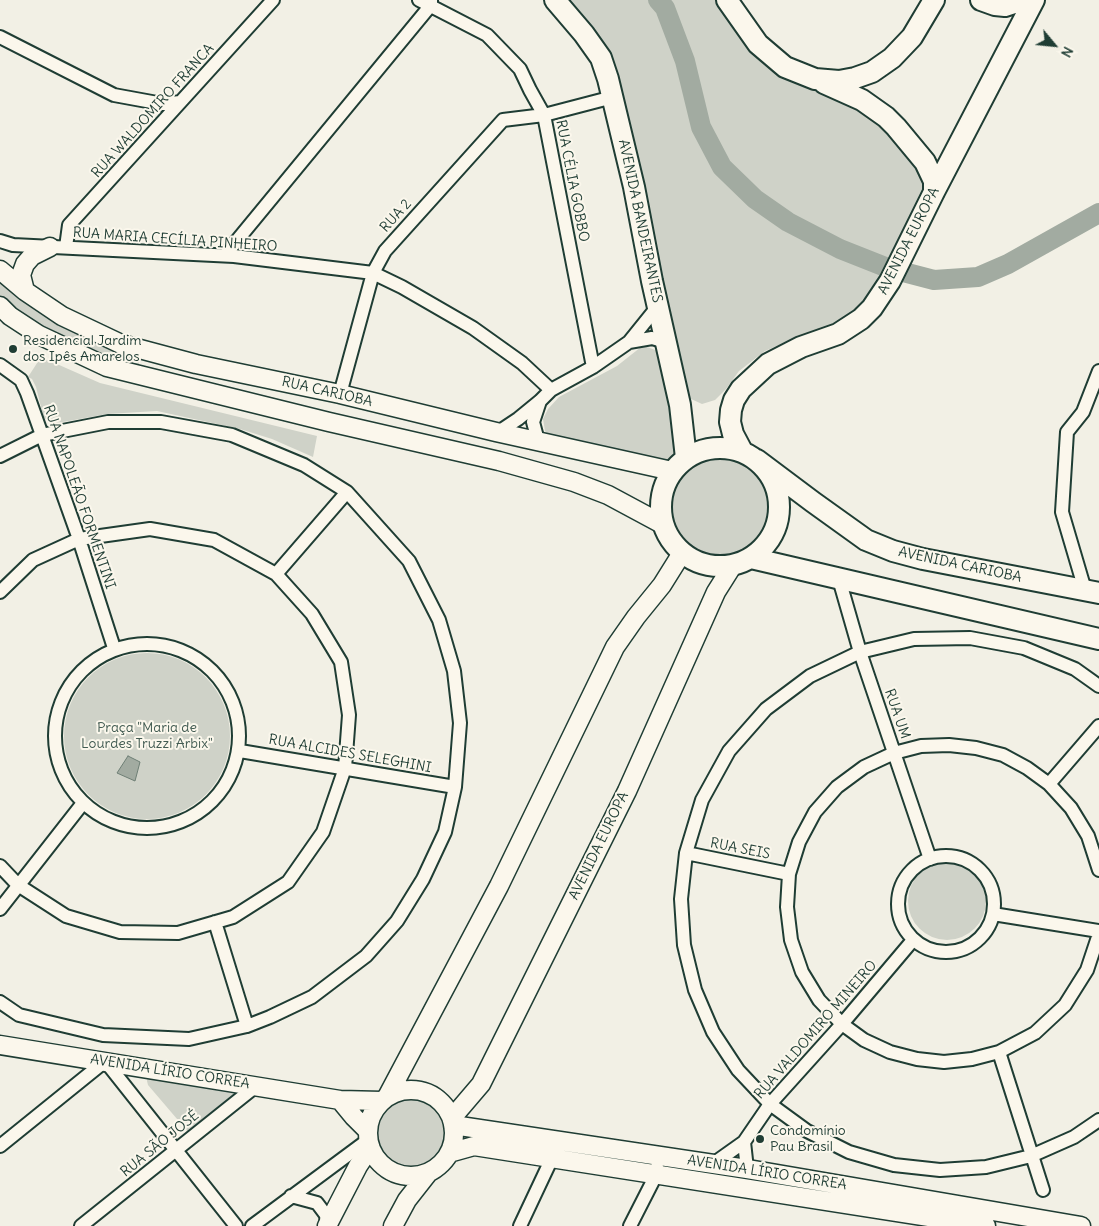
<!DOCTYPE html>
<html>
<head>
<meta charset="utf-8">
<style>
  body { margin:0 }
  #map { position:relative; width:1099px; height:1226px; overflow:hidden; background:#f2f0e5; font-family:Delius,sans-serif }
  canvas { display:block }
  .north { position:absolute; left:1029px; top:20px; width:50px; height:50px; -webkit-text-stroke:4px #fbf7ec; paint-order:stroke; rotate:118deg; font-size:14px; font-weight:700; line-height:20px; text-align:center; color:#1f3d34 }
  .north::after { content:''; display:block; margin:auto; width:18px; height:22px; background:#1f3d34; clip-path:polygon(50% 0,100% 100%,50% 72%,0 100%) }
</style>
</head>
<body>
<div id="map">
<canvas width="1099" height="1226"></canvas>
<div class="north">N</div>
</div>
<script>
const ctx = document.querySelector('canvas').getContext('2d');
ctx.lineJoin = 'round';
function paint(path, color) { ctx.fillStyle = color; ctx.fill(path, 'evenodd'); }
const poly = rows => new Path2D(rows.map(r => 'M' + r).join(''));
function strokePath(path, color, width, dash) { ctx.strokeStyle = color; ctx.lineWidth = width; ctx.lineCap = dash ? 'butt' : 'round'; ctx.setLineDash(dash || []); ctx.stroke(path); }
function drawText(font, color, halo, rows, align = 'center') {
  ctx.font = font + ' Delius,sans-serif'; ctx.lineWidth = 4; ctx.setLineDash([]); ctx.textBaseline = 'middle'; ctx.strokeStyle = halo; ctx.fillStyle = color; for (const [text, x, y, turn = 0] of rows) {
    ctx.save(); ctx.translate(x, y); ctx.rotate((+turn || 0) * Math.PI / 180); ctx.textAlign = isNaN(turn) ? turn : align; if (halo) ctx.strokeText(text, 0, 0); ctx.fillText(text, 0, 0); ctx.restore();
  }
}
paint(poly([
  [566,0,719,0,753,48,847,99,893,133,924,172,925,188,867,302,852,317,811,336,788,341,765,351,739,371,726,389,715,400,702,404,689,398,685,390,631,143],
  [0,276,19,296,57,324,111,348,137,357,139,361,139,367,135,370,49,337,0,302],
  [641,347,647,347,658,351,680,446,676,456,667,462,549,436,545,431,543,419,548,409,559,397,617,366],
  [41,357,100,383,317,436,313,457,272,439,240,429,157,411,107,414,52,424,45,419,43,415,36,387,32,379,28,377],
  '666 507a54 54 0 1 1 108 0a54 54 0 1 1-108 0Z',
  '64 736a83 83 0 1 1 166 0a83 83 0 1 1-166 0Z',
  '908 901a39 39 0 1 1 78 0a39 39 0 1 1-78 0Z',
  [148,1076,234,1090,236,1095,189,1133,148,1085,147,1081],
  '374 1133a37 37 0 1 1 74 0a37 37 0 1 1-74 0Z'
]), '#cfd2c8');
const water = poly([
  [128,756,140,762,135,781,117,773,128,756]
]);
paint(water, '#a2aba1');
strokePath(water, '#6e7f75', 1);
strokePath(poly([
  [658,0,665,8,685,61,701,127,722,167,755,199,788,222,840,249,888,268,934,280,978,277,1008,264,1099,213]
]), '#a2aba1', 20);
const street = poly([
  [419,0,487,35,520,69,530,90,544,115,593,367],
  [0,37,114,95,163,104,180,102],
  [0,241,13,245,234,256,373,273,402,287,473,328,522,363,551,390],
  [66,247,69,225,273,0],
  [225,255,431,5,431,0],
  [629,342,652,338,666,342],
  [0,365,21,380,27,393,79,539,114,648],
  [340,394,373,273,385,251,503,120,544,115,613,97],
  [540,401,533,422,537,437,542,442],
  [496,432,503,429,518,419,540,401,551,390,593,367,629,342,658,306],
  [0,456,42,435,108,422,161,422,232,435,304,465,347,492,409,561,439,620,454,671,460,723,455,787,445,832,423,879,397,921,366,956,312,997,270,1017,247,1026,189,1039,103,1035,19,1015,0,1002],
  [276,574,347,492],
  [839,579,860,652,930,859],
  [1085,590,1062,512,1067,432,1083,412,1099,371],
  [0,592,33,560,79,539,150,529,214,540,276,574,312,614,341,662,349,715,345,768,323,832,288,882,233,917,178,933,120,932,66,916,18,885,0,866],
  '55 736a92 92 0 1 1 184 0a92 92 0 1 1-184 0Z',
  [1099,686,1075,669,1024,648,970,638,914,639,860,652,810,676,766,709,729,751,702,800,686,853,681,899,684,945,695,990,713,1032,738,1070,770,1104,807,1131,849,1152,894,1165,940,1170,986,1167,1031,1156,1074,1137,1099,1120],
  [240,751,455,787],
  [1049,784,1099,726],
  [686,853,789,874],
  '898 904a48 48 0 1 1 96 0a48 48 0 1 1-96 0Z',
  [1099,870,1088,836,1071,808,1049,784,1027,768,1003,755,976,748,949,745,921,746,894,753,864,767,837,787,815,812,799,842,789,874,787,907,791,940,802,972,819,1000,842,1024,864,1040,890,1052,917,1059,944,1062,972,1059,999,1052,1035,1033,1065,1005,1087,970,1099,934],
  [0,909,83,803],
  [993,914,1099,931],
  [215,922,247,1026],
  [999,1052,1043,1190],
  [106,1062,236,1226],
  [744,1142,747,1169],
  [0,1146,104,1062],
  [713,1164,744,1142,770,1104,842,1024,913,940],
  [291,1196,317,1203,326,1215,327,1226],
  [81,1226,256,1086],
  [252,1226,368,1140],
  [520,1226,552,1158],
  [630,1226,656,1175,657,1167]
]);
const secondary = poly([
  [0,270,25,291,62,316,121,344,196,364,340,394,496,432,672,471],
  [25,291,21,275,25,264,32,256,50,247],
  [0,306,10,316,39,335,107,367,329,422,499,461,574,482,608,495,662,524],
  [0,1045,340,1100,382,1101],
  '368 1133a43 43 0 1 1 86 0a43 43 0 1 1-86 0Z',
  [387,1097,499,886,615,647,636,617,662,585,682,553],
  [340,1100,354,1117,368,1131],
  [452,1118,481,1084,627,791,716,592,733,565],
  [453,1125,747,1169,1081,1226],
  [449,1153,474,1146,986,1226],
  [327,1226,358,1166,370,1148],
  [393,1226,407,1200,429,1172]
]);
const primary = poly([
  [555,0,584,34,601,58,608,79,634,187,652,281,680,405,686,458],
  [727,0,758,44,785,67,815,79,839,81,855,78,872,72,892,58,912,37,934,0],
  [981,0,995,5,1005,6,1023,0],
  [824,83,862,100,886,117,896,127,925,162,934,181,934,192],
  '661 507a59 59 0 1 1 118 0a59 59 0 1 1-118 0Z',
  [742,451,733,434,730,422,731,410,734,400,741,389,768,364,801,347,838,334,861,319,872,308,890,281,934,192,1034,0],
  [757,460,813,502,866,540,893,551,923,559,1099,593],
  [751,558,1099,639]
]);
strokePath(street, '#1f3d34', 16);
strokePath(secondary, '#1f3d34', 21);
strokePath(primary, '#1f3d34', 24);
strokePath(street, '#fbf7ec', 12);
strokePath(secondary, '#fbf7ec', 18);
strokePath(primary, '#fbf7ec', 20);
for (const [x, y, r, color] of [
  [13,349,5,"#1f3d34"],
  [760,1139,5,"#1f3d34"]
]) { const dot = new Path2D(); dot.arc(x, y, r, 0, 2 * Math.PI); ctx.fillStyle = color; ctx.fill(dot); strokePath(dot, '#fbf7ec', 2); }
drawText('14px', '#1f3d34', '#fbf7ec', [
  ["RUA WALDOMIRO FRANCA",153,111,-48],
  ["RUA CÉLIA GOBBO",572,181,79],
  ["RUA 2",396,216,-48],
  ["AVENIDA BANDEIRANTES",640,221,78],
  ["RUA MARIA CECÍLIA PINHEIRO",175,240,4],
  ["AVENIDA EUROPA",909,241,-63],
  ["RUA CARIOBA",327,392,13],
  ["RUA NAPOLEÃO FORMENTINI",79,497,71],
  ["AVENIDA CARIOBA",960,565,12],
  ["RUA UM",897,714,71],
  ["RUA ALCIDES SELEGHINI",350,754,10],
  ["AVENIDA EUROPA",599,846,-64],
  ["RUA SEIS",740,849,11],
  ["RUA VALDOMIRO MINEIRO",816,1030,-49],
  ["AVENIDA LÍRIO CORREA",170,1072,9],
  ["RUA SÃO JOSÉ",160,1144,-39],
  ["AVENIDA LÍRIO CORREA",767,1173,9]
]);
drawText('14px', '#1f3d34', '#fbf7ec', [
  ["Residencial Jardim",23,341],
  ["dos Ipês Amarelos",23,357],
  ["Condomínio",770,1131],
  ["Pau Brasil",770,1147]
], 'left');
drawText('14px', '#425b52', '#fbf7ec', [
  ["Praça \"Maria de",147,728],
  ["Lourdes Truzzi Arbix\"",147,744]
]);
</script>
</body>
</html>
